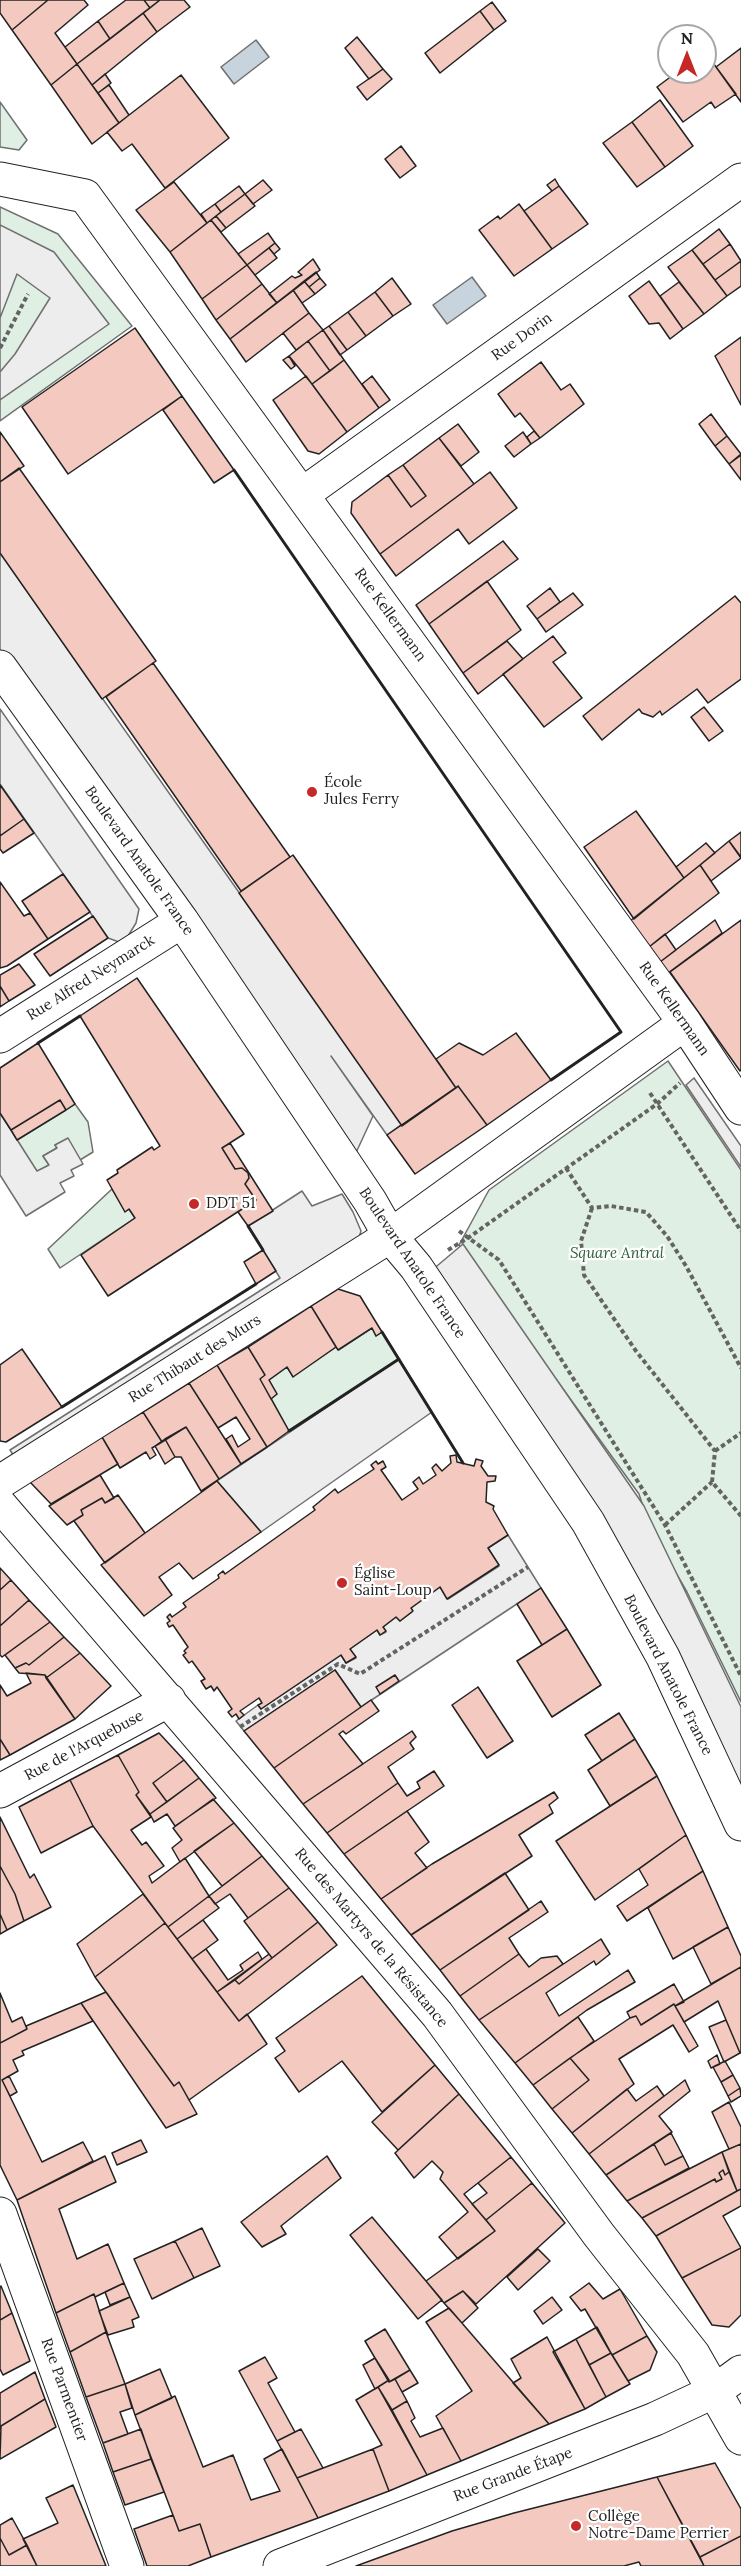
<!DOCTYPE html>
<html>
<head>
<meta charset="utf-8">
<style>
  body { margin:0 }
  #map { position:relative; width:741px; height:2566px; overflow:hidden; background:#fff; font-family:Lora,serif }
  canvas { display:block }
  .north { position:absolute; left:657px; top:24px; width:60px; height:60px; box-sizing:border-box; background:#fff; border:2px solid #a7a7a7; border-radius:50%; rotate:0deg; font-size:16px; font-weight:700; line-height:24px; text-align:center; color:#222 }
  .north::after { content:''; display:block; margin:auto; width:21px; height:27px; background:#c62828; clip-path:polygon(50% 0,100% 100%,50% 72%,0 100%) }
</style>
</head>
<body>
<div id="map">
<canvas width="741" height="2566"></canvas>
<div class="north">N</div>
</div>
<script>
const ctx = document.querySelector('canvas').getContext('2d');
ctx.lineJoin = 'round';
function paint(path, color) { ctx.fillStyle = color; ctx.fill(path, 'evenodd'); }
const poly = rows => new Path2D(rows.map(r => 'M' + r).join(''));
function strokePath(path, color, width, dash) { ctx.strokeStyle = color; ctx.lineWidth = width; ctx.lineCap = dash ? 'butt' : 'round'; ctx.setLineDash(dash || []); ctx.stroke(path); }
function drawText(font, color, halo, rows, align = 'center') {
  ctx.font = font + ' Lora,serif'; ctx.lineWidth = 4.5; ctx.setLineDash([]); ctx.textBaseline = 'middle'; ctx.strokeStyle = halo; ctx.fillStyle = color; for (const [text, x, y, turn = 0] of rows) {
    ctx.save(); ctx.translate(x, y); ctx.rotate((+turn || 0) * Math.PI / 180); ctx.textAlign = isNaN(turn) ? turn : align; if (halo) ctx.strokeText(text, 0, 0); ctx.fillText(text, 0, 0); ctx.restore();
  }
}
const green = poly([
  [0,102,27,140,19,150,0,147,0,102],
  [0,207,58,234,132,326,0,421,0,207],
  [668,1061,741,1170,741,1702,687,1592,650,1528,639,1494,459,1245,489,1190,668,1061],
  [75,1104,88,1122,93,1152,80,1160,68,1139,55,1145,57,1148,43,1156,49,1165,37,1172,17,1140,75,1104],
  [112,1189,125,1211,129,1209,135,1218,60,1268,48,1249,112,1189],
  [372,1328,376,1336,382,1332,399,1359,289,1431,271,1398,277,1394,269,1380,287,1367,293,1376,336,1347,339,1350,372,1328]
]);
paint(green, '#e0efe3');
strokePath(green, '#6f6f6f', 1.5);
const parking = poly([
  [0,225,54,252,109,324,0,400,0,372,15,354,50,298,17,274,0,318,0,225],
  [0,553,402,1124,387,1135,331,1056,373,1116,354,1157,0,652,0,553],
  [0,709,139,909,136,923,128,936,119,942,108,938,0,784,0,709],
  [694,1078,741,1146,741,1167,686,1085,694,1078],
  [0,1113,37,1171,49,1165,43,1156,57,1148,55,1145,68,1138,83,1164,71,1170,74,1176,60,1183,65,1192,26,1216,0,1175,0,1113],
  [302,1191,312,1206,342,1194,353,1212,361,1231,357,1244,17,1461,10,1450,280,1278,248,1226,302,1191],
  [463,1244,644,1506,741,1707,741,1788,431,1271,463,1244],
  [399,1359,432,1412,261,1532,217,1481,399,1359],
  [508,1535,541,1588,361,1707,335,1670,244,1731,236,1721,258,1705,261,1709,341,1655,346,1663,356,1658,350,1649,377,1630,380,1635,386,1632,383,1627,396,1617,400,1621,412,1612,411,1608,440,1587,448,1599,499,1566,488,1548,508,1535]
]);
paint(parking, '#ededed');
strokePath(parking, '#6f6f6f', 1.5);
const water = poly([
  [256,40,269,57,234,84,221,67,256,40],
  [472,277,486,296,447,324,433,305,472,277]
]);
paint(water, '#c7d3dd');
strokePath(water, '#6f6f6f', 1.5);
const building = poly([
  [0,0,48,0,12,30,0,13,0,0],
  [48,0,84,0,88,5,55,33,77,64,51,85,12,30,48,0],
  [126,0,144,0,150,8,110,39,98,21,126,0],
  [144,0,160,0,150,8,144,0],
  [160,0,184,0,190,7,157,32,143,13,160,0],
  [492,2,506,21,494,30,480,11,492,2],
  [480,11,494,30,440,73,425,53,480,11],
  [143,13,157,32,92,85,77,64,143,13],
  [98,21,110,39,77,64,65,47,98,21],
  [688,29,693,36,677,36,688,29],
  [357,37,383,69,369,79,345,48,357,37],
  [741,48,741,102,716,67,741,48],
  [705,52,736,94,715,108,711,102,683,122,657,87,677,72,705,72,705,52],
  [77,64,119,123,92,144,51,85,77,64],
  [383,69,392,79,367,100,357,87,383,69],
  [105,74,111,83,98,93,92,85,105,74],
  [181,75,229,138,165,188,132,144,122,151,107,132,181,75],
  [109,85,129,115,119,123,98,93,109,85],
  [660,100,693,146,665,167,632,122,660,100],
  [632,122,665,167,637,187,603,143,632,122],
  [401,146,416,166,400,178,385,159,401,146],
  [555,179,559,186,552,191,547,185,555,179],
  [263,180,272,190,253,204,245,194,263,180],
  [174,182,207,223,170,252,136,210,174,182],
  [239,186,245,194,221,212,215,204,239,186],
  [559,186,588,224,552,249,524,211,559,186],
  [245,194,255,206,226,228,216,216,245,194],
  [215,204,221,212,207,223,201,214,215,204],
  [519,204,552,249,514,276,479,230,498,216,500,219,519,204],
  [216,216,226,228,221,232,211,220,216,216],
  [211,220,247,265,202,299,170,252,211,220],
  [719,229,730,244,703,264,692,250,719,229],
  [268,233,275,243,247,265,238,254,268,233],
  [275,243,280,249,274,254,269,248,275,243],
  [730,244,741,261,715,280,703,264,730,244],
  [269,248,277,258,255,275,247,265,269,248],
  [692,250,727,296,704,314,668,267,692,250],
  [313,259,320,270,277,303,269,294,292,276,295,278,302,275,298,272,313,259],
  [741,261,741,286,727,296,715,280,741,261],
  [247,265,262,284,216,320,202,299,247,265],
  [316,272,320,278,309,287,304,281,316,272],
  [320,278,326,285,315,294,309,287,320,278],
  [392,278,411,304,393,316,375,292,392,278],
  [304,281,315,294,302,303,293,290,304,281],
  [649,281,683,329,670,339,659,323,649,324,629,296,649,281],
  [679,282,704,314,683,329,660,296,679,282],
  [262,284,277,303,230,339,216,320,262,284],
  [293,290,309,313,246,362,230,339,293,290],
  [375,292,393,316,366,336,348,312,375,292],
  [348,312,366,336,347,350,329,326,348,312],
  [309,313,323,330,296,350,283,333,309,313],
  [329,326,347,350,340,355,323,330,329,326],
  [135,328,182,396,68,474,22,407,135,328],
  [323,330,344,360,330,371,308,341,323,330],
  [741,337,741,405,715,356,741,337],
  [308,341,330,371,312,384,289,356,308,341],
  [289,356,295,366,291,369,283,360,289,356],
  [344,360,379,408,347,432,312,384,344,360],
  [541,362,561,390,570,384,584,404,540,438,520,413,515,417,498,394,541,362],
  [306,376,347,432,319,454,308,451,273,400,306,376],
  [372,376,390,400,379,408,362,384,372,376],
  [182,396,234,470,214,483,163,410,182,396],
  [711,414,727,436,715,446,699,424,711,414],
  [458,424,479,452,461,466,439,438,458,424],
  [534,431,540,438,531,444,527,437,534,431],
  [0,432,24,466,0,482,0,432],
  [523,432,531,444,514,457,505,446,523,432],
  [727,436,741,454,729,464,715,446,727,436],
  [439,438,474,484,380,554,351,513,352,502,388,475,411,507,426,496,403,465,439,438],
  [741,455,741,480,729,464,741,455],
  [403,465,426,496,411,507,388,475,403,465],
  [19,468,156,661,102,699,0,553,0,482,19,468],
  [490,472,517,508,469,544,458,529,396,576,380,554,490,472],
  [503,541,518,559,429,624,416,605,503,541],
  [487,581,521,630,463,673,429,624,487,581],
  [550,588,560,602,537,619,527,606,550,588],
  [573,593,583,605,546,632,537,619,573,593],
  [735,596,741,603,741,679,708,703,697,689,662,715,660,711,653,717,642,713,639,709,602,740,583,716,735,596],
  [553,636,566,653,553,662,582,698,544,727,503,674,553,636],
  [507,641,523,659,478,694,463,673,507,641],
  [153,663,290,857,241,891,106,697,153,663],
  [704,707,723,731,709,741,691,717,704,707],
  [0,785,24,819,0,836,0,785],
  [636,811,684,878,634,919,584,847,636,811],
  [24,819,34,833,3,853,0,849,0,836,24,819],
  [741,832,741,857,729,841,741,832],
  [729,841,741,858,711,881,700,865,729,841],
  [706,843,715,853,684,878,676,867,706,843],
  [293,855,456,1088,402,1126,239,893,293,855],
  [700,865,719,893,649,947,630,921,700,865],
  [63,874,90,912,48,939,22,901,63,874],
  [0,882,24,916,30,913,48,939,7,966,0,968,0,882],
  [93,916,108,938,50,976,34,954,93,916],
  [715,920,722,933,668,973,660,962,715,920],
  [741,920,741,1070,740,1071,670,972,741,920],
  [665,934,676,950,660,962,649,947,665,934],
  [19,964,35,985,9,1001,0,986,0,975,19,964],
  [137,978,244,1134,222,1148,235,1169,242,1168,248,1173,249,1178,245,1184,256,1200,108,1296,81,1255,135,1218,129,1209,125,1212,107,1180,118,1173,117,1170,152,1147,154,1150,160,1146,80,1016,137,978],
  [0,986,9,1001,0,1007,0,986],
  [516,1033,551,1080,487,1125,458,1086,456,1088,436,1059,459,1043,483,1055,516,1033],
  [38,1043,75,1104,66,1110,60,1100,11,1130,0,1113,0,1068,38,1043],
  [458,1086,487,1125,415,1174,387,1135,458,1086],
  [60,1100,66,1110,17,1140,11,1130,60,1100],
  [230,1143,273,1211,248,1226,238,1212,256,1200,245,1184,249,1178,248,1173,242,1168,235,1169,222,1148,230,1143],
  [263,1250,276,1271,256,1284,244,1262,263,1250],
  [338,1289,360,1296,382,1332,376,1336,372,1328,338,1350,311,1306,338,1289],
  [311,1306,336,1347,293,1377,287,1367,269,1380,277,1394,271,1399,260,1379,265,1375,248,1347,311,1306],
  [248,1347,265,1375,260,1379,289,1431,267,1447,217,1365,248,1347],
  [22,1349,62,1407,6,1442,0,1441,0,1365,22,1349],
  [217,1365,267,1447,241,1464,226,1439,232,1435,238,1447,250,1439,236,1417,218,1428,189,1383,217,1365],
  [189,1383,241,1464,219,1479,186,1427,162,1442,143,1412,189,1383],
  [143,1412,162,1442,152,1448,156,1455,150,1459,146,1452,120,1468,102,1437,143,1412],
  [186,1427,219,1479,201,1491,181,1457,175,1457,165,1439,186,1427],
  [102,1437,118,1464,51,1504,30,1482,102,1437],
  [165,1439,175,1457,165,1464,155,1446,165,1439],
  [456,1455,457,1462,474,1466,476,1459,483,1461,481,1466,488,1476,496,1476,495,1481,487,1482,486,1502,494,1506,493,1509,508,1535,488,1548,499,1565,447,1599,440,1587,411,1608,413,1611,400,1621,396,1617,383,1627,386,1631,380,1635,377,1630,350,1649,356,1657,346,1663,341,1655,261,1709,258,1705,262,1703,259,1698,240,1711,244,1715,239,1719,236,1714,232,1717,228,1712,232,1709,217,1687,214,1691,211,1686,206,1689,201,1681,205,1679,192,1661,189,1663,183,1655,186,1653,184,1651,188,1647,173,1625,169,1627,167,1623,170,1621,167,1617,170,1614,172,1617,186,1607,183,1603,219,1578,218,1575,223,1571,225,1574,315,1510,313,1507,335,1489,338,1493,374,1469,371,1465,376,1461,378,1464,383,1461,386,1467,381,1470,402,1500,418,1489,413,1482,419,1477,423,1484,436,1475,432,1468,436,1464,442,1471,451,1463,450,1456,456,1455],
  [100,1475,114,1498,105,1503,102,1498,81,1510,83,1515,67,1525,49,1506,100,1475],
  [217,1481,261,1532,193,1579,179,1563,159,1577,172,1595,144,1616,101,1565,217,1481],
  [118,1495,145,1533,105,1563,74,1521,83,1515,81,1510,102,1498,105,1503,118,1495],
  [0,1568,11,1580,0,1590,0,1568],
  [11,1580,29,1600,0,1626,0,1590,11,1580],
  [541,1588,567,1629,542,1645,517,1604,541,1588],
  [29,1600,50,1622,2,1657,0,1655,0,1626,29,1600],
  [50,1622,64,1637,29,1665,26,1663,15,1668,5,1655,50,1622],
  [567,1629,601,1685,552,1717,517,1661,567,1629],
  [64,1637,80,1653,46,1678,45,1675,19,1673,15,1668,26,1663,29,1665,64,1637],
  [80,1653,111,1686,75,1719,46,1678,80,1653],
  [335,1670,361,1707,274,1768,244,1731,335,1670],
  [26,1673,45,1675,75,1719,10,1755,0,1739,0,1685,7,1696,31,1683,26,1673],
  [395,1675,399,1681,380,1694,376,1687,395,1675],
  [478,1687,513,1741,487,1758,452,1705,478,1687],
  [371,1700,379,1711,346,1734,343,1731,339,1734,363,1764,303,1804,274,1768,371,1700],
  [619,1713,635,1739,602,1761,585,1735,619,1713],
  [412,1731,416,1737,410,1743,414,1749,388,1767,398,1783,327,1833,303,1804,412,1731],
  [159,1733,184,1760,153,1783,167,1802,150,1814,136,1795,139,1792,118,1755,159,1733],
  [0,1739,10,1755,0,1760,0,1739],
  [635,1739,657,1776,610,1806,588,1770,635,1739],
  [118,1755,139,1792,136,1795,151,1817,131,1830,142,1845,146,1842,164,1866,149,1876,152,1883,185,1858,209,1896,168,1927,93,1826,70,1780,118,1755],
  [184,1760,199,1778,167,1802,153,1783,184,1760],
  [434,1771,444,1786,344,1854,327,1833,398,1783,407,1796,420,1788,417,1782,434,1771],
  [657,1776,686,1835,595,1900,556,1841,657,1776],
  [199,1778,216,1798,175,1826,167,1814,154,1822,150,1814,199,1778],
  [70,1780,93,1826,41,1853,19,1807,70,1780],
  [554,1792,558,1798,549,1805,553,1813,519,1835,532,1856,411,1935,381,1899,432,1864,554,1792],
  [213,1799,234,1823,180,1862,172,1848,182,1840,173,1828,213,1799],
  [407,1811,429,1842,415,1853,427,1868,381,1899,344,1854,407,1811],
  [0,1817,30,1878,34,1874,51,1907,24,1921,15,1894,0,1866,0,1817],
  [234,1823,262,1856,222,1886,194,1851,234,1823],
  [686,1835,703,1871,627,1921,617,1906,648,1885,639,1869,686,1835],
  [262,1856,289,1888,248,1918,230,1894,215,1904,209,1896,262,1856],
  [0,1866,15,1894,24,1921,7,1930,0,1914,0,1866],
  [703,1871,728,1927,673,1959,648,1908,703,1871],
  [505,1873,529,1910,440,1970,411,1935,505,1873],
  [289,1888,318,1922,272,1958,244,1921,289,1888],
  [143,1894,165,1923,95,1977,77,1944,143,1894],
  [209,1896,219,1908,177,1939,168,1927,209,1896],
  [541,1901,548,1912,509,1938,519,1954,460,1996,440,1970,541,1901],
  [0,1914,7,1930,0,1934,0,1914],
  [203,1920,218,1940,192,1959,177,1939,203,1920],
  [318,1922,337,1945,239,2021,217,1992,235,1980,239,1984,318,1922],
  [165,1923,239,2021,247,2014,267,2044,189,2100,179,2082,174,2086,95,1977,165,1923],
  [728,1927,741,1956,741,1967,711,1984,693,1947,728,1927],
  [601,1939,610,1954,596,1965,594,1961,546,1993,559,2016,628,1970,635,1982,587,2010,515,2063,479,2020,601,1939],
  [206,1949,228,1980,243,1970,240,1965,258,1952,262,1959,217,1992,192,1959,206,1949],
  [269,1954,272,1958,239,1984,235,1980,269,1954],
  [519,1954,529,1967,541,1958,557,1956,563,1964,479,2020,460,1996,519,1954],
  [741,1967,741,2053,740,2053,718,2001,684,2022,675,2006,741,1967],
  [362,1976,435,2065,382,2112,342,2061,299,2092,275,2058,285,2051,276,2038,362,1976],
  [674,1984,684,2002,675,2006,674,2004,641,2025,636,2016,630,2018,627,2012,674,1984],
  [106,1992,174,2086,179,2082,197,2114,166,2128,81,2003,106,1992],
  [0,1993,12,2022,22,2017,27,2029,0,2043,0,1993],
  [81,2003,93,2021,22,2051,24,2055,13,2060,18,2071,2,2080,42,2162,83,2142,93,2161,17,2200,0,2165,0,2043,27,2029,26,2026,81,2003],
  [674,2004,698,2046,689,2052,673,2025,619,2059,634,2084,572,2133,552,2109,589,2080,570,2058,630,2018,636,2016,641,2025,674,2004],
  [578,2017,594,2041,533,2085,515,2063,578,2017],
  [726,2020,740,2053,724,2062,709,2027,726,2020],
  [717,2055,720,2064,711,2068,708,2061,717,2055],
  [570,2058,589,2080,552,2109,533,2085,570,2058],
  [725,2061,733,2075,721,2082,713,2067,725,2061],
  [435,2065,459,2094,398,2150,372,2122,435,2065],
  [733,2075,740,2088,728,2096,721,2082,733,2075],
  [9,2076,17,2092,10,2096,2,2080,9,2076],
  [685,2080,690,2091,659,2116,672,2132,606,2175,589,2154,685,2080],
  [657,2086,664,2096,589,2154,572,2133,627,2089,636,2101,657,2086],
  [740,2088,741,2096,731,2102,728,2096,740,2088],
  [459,2094,511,2157,464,2194,495,2231,458,2259,439,2237,468,2212,440,2179,443,2172,432,2161,414,2178,395,2153,459,2094],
  [729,2102,741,2127,741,2144,729,2149,712,2112,729,2102],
  [671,2133,683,2156,665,2165,654,2144,671,2133],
  [141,2140,147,2152,117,2165,112,2153,141,2140],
  [654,2144,665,2165,683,2156,689,2168,627,2201,606,2175,654,2144],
  [741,2144,741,2189,737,2191,722,2152,741,2144],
  [722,2152,729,2172,725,2175,723,2170,719,2173,722,2179,716,2182,715,2179,642,2218,627,2201,722,2152],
  [105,2156,116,2182,59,2209,77,2259,108,2244,124,2283,95,2297,94,2294,56,2313,17,2200,105,2156],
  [327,2156,341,2178,281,2226,286,2234,262,2247,241,2222,327,2156],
  [511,2157,532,2183,486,2220,472,2204,487,2193,478,2183,511,2157],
  [723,2170,725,2175,729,2172,737,2191,656,2236,642,2218,715,2179,716,2182,722,2179,719,2173,723,2170],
  [532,2183,565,2223,476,2304,463,2291,444,2303,426,2281,495,2231,486,2220,532,2183],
  [741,2189,741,2206,723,2216,741,2248,682,2278,656,2236,741,2189],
  [372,2217,442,2300,418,2319,350,2235,372,2217],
  [202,2228,220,2266,194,2278,175,2241,202,2228],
  [175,2241,194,2278,152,2299,134,2259,175,2241],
  [741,2248,741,2315,729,2327,712,2325,682,2278,741,2248],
  [538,2249,550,2261,518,2290,507,2277,538,2249],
  [124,2283,130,2297,110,2305,105,2292,124,2283],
  [589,2283,603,2299,620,2289,647,2336,612,2355,585,2309,581,2311,570,2297,589,2283],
  [1,2286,12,2313,0,2320,0,2287,1,2286],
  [463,2291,478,2308,462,2323,444,2303,463,2291],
  [94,2294,106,2332,70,2352,56,2313,94,2294],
  [130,2297,139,2317,132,2320,134,2327,108,2335,99,2311,130,2297],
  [552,2297,562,2310,543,2324,534,2311,552,2297],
  [449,2308,549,2424,461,2461,436,2416,472,2391,426,2322,449,2308],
  [12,2313,30,2361,3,2375,0,2369,0,2320,12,2313],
  [597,2327,611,2353,589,2365,576,2339,597,2327],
  [385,2329,410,2370,389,2382,365,2341,385,2329],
  [106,2332,125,2384,86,2397,70,2352,106,2332],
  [647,2336,657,2352,650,2370,628,2381,612,2355,647,2336],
  [547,2337,585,2409,549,2424,513,2383,521,2378,511,2359,547,2337],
  [576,2339,606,2397,585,2409,553,2352,576,2339],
  [611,2353,630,2384,606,2397,589,2365,611,2353],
  [265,2357,277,2378,268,2383,295,2432,277,2441,239,2371,265,2357],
  [375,2358,389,2380,375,2389,363,2365,375,2358],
  [160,2369,172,2398,135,2415,125,2384,160,2369],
  [410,2370,418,2383,402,2392,395,2379,410,2370],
  [35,2372,45,2399,1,2426,0,2429,0,2393,35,2372],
  [395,2379,407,2401,392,2410,378,2387,389,2380,389,2382,395,2379],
  [125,2384,132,2408,120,2412,128,2434,103,2443,86,2397,125,2384],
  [378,2387,427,2475,389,2491,373,2449,382,2445,356,2400,378,2387],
  [175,2396,203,2467,233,2455,251,2500,280,2491,264,2459,282,2449,318,2518,211,2557,200,2524,179,2531,135,2415,175,2396],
  [45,2399,56,2427,0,2459,1,2426,45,2399],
  [407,2401,415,2418,411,2421,420,2437,443,2428,461,2461,427,2475,392,2410,407,2401],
  [141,2429,151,2459,113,2472,103,2443,141,2429],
  [301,2429,323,2468,297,2478,277,2441,301,2429],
  [373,2449,389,2491,318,2518,297,2478,373,2449],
  [151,2459,164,2492,125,2505,113,2472,151,2459],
  [715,2463,741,2509,741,2536,700,2557,657,2477,715,2463],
  [657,2477,704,2566,641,2566,639,2562,624,2566,356,2566,452,2531,514,2513,657,2477],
  [73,2485,106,2566,37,2566,23,2539,58,2523,46,2498,73,2485],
  [173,2515,179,2531,200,2524,211,2557,188,2566,147,2566,134,2529,173,2515],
  [12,2518,27,2545,9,2555,0,2538,0,2525,12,2518],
  [741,2536,741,2566,704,2566,700,2557,741,2536],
  [0,2538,9,2555,27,2545,37,2566,0,2566,0,2538]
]);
paint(building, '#f3c9c0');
strokePath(building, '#222', 1.5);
const minor = poly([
  [0,179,85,196,685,1023,741,1108],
  [303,494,741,180],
  [0,667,182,921,370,1201,390,1236,416,1267,588,1522,663,1657,741,1824],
  [0,1036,182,921],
  [0,1482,390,1236,685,1023],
  [0,1505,437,2014,599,2235,693,2354,741,2438],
  [0,1791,169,1700],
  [0,2214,127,2566],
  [280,2566,655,2419,715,2391,741,2372]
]);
strokePath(minor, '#222', 35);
strokePath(poly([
  [0,348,28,294],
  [650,1093,741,1231],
  [566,1168,592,1208,611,1206,646,1212,667,1236,686,1266,741,1368],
  [592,1208,581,1241,584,1275,636,1351,715,1451,712,1482,741,1516],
  [459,1231,499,1260,665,1525,741,1676],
  [448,1250,468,1238,657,1104,680,1083],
  [715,1451,741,1433],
  [665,1525,712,1482],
  [240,1727,338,1664,360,1674,528,1567]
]), '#646464', 4, [4.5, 3]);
strokePath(minor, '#fff', 33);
strokePath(poly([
  [234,470,621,1032,551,1080],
  [38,1043,80,1016],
  [248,1226,263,1250],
  [382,1332,463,1463],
  [62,1407,256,1284],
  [289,1431,399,1359]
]), '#222', 3);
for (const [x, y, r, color] of [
  [312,792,6,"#c62828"],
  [194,1204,6,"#c62828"],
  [342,1583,6,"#c62828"],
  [576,2526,6,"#c62828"]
]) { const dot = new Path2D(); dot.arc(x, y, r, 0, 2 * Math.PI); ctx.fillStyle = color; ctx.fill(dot); strokePath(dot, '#fff', 2); }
drawText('15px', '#222', '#fff', [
  ["Rue Dorin",522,337,-36],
  ["Rue Kellermann",390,615,54],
  ["Boulevard Anatole France",139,861,55],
  ["Rue Alfred Neymarck",91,978,-32],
  ["Rue Kellermann",674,1009,55],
  ["Boulevard Anatole France",412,1263,56],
  ["Rue Thibaut des Murs",195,1359,-32],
  ["Boulevard Anatole France",668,1675,63],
  ["Rue de l'Arquebuse",84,1746,-28],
  ["Rue des Martyrs de la Résistance",371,1938,50],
  ["Rue Parmentier",64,2390,70],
  ["Rue Grande Étape",513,2475,-21]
]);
drawText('15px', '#222', '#fff', [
  ["École",324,783],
  ["Jules Ferry",324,800],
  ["DDT 51",206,1204],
  ["Église",354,1574],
  ["Saint-Loup",354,1591],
  ["Collège",588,2517],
  ["Notre-Dame Perrier",588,2534]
], 'left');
drawText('italic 15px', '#2f5e38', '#fff', [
  ["Square Antral",617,1254]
]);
</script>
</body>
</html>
